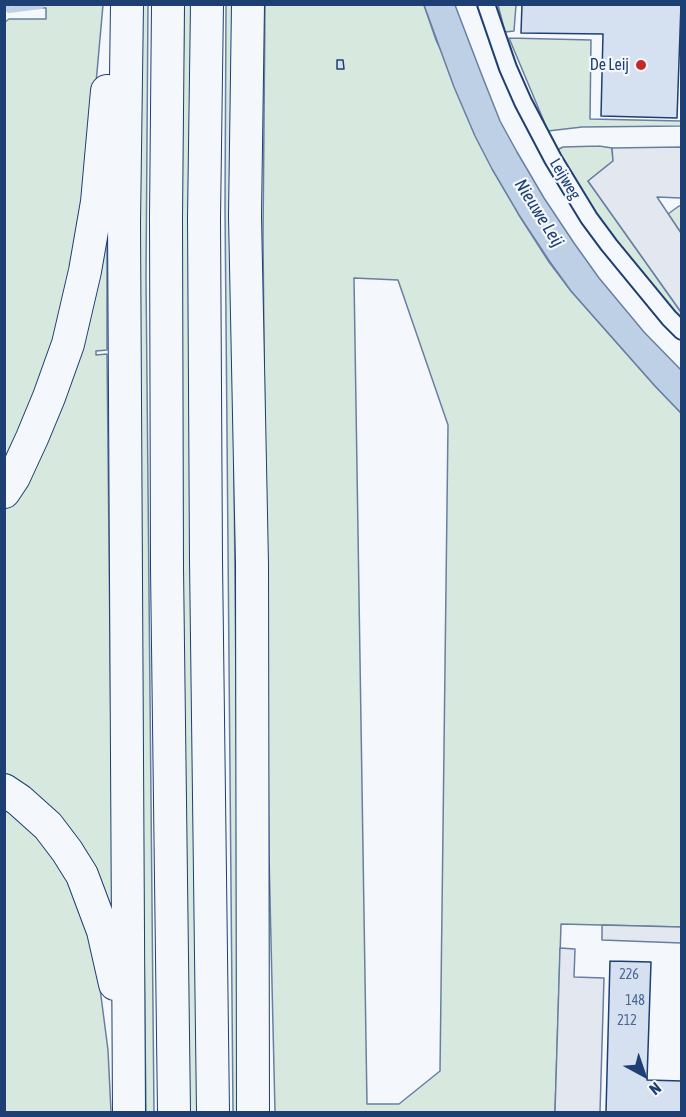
<!DOCTYPE html>
<html>
<head>
<meta charset="utf-8">
<style>
  body { margin:0 }
  #map { position:relative; width:686px; height:1117px; overflow:hidden; background:#f4f7fb; font-family:"Asap Condensed",sans-serif }
  canvas { display:block }
  .frame { position:absolute; inset:0; border:6px solid #1d3f73; pointer-events:none }
  .north { position:absolute; left:614px; top:1045px; width:60px; height:60px; -webkit-text-stroke:4px #f4f7fb; paint-order:stroke; rotate:140deg; font-size:16px; font-weight:700; line-height:24px; text-align:center; color:#1d3f73 }
  .north::after { content:''; display:block; margin:auto; width:21px; height:27px; background:#1d3f73; clip-path:polygon(50% 0,100% 100%,50% 72%,0 100%) }
</style>
</head>
<body>
<div id="map">
<canvas width="686" height="1117"></canvas>
<div class="frame"></div>
<div class="north">N</div>
</div>
<script>
const ctx = document.querySelector('canvas').getContext('2d');
ctx.lineJoin = 'round';
function paint(path, color) { ctx.fillStyle = color; ctx.fill(path, 'evenodd'); }
const poly = rows => new Path2D(rows.map(r => 'M' + r).join(''));
function strokePath(path, color, width, dash) { ctx.strokeStyle = color; ctx.lineWidth = width; ctx.lineCap = dash ? 'butt' : 'round'; ctx.setLineDash(dash || []); ctx.stroke(path); }
function drawText(font, color, halo, rows, align = 'center') {
  ctx.font = font + ' "Asap Condensed",sans-serif'; ctx.lineWidth = 4.5; ctx.setLineDash([]); ctx.textBaseline = 'middle'; ctx.strokeStyle = halo; ctx.fillStyle = color; for (const [text, x, y, turn = 0] of rows) {
    ctx.save(); ctx.translate(x, y); ctx.rotate((+turn || 0) * Math.PI / 180); ctx.textAlign = isNaN(turn) ? turn : align; if (halo) ctx.strokeText(text, 0, 0); ctx.fillText(text, 0, 0); ctx.restore();
  }
}
const green = poly([
  [148,4,146,277,154,1112,146,1112,141,693,138,131,140,5,148,4],
  [5,5,103,5,91,139,83,213,51,352,5,464,5,22,9,19,46,19,46,8,5,5],
  [184,5,194,5,199,1112,187,1112,180,492,181,238,184,5],
  [226,5,234,5,233,365,240,1112,233,1112,225,207,226,5],
  [265,5,424,5,436,40,519,215,549,262,571,291,655,386,681,413,681,927,561,924,555,1112,275,1112,269,856,266,554,263,237,265,5],
  [354,278,398,280,448,425,440,1071,399,1104,367,1104,354,278],
  [498,5,516,5,514,31,505,32,498,5],
  [509,38,591,40,590,119,681,121,681,126,582,127,548,131,509,38],
  [599,146,612,148,613,161,588,181,681,312,681,319,616,247,557,150,563,147,599,146],
  [107,205,107,350,96,351,96,355,107,354,113,929,5,779,5,505,107,205],
  [679,206,681,206,681,233,668,214,679,206],
  [4,802,65,866,95,950,108,1050,111,1112,5,1112,4,802]
]);
paint(green, '#d7e8df');
strokePath(green, '#687fa3', 1.5);
const parking = poly([
  [681,147,681,198,657,197,681,233,681,312,588,181,613,161,612,148,681,147],
  [602,925,681,927,681,943,602,940,602,925],
  [560,948,575,949,574,977,604,978,600,1112,555,1112,560,948]
]);
paint(parking, '#e3e8f0');
strokePath(parking, '#687fa3', 1.5);
const water = poly([
  [424,5,455,5,481,73,500,121,517,152,544,198,574,243,599,278,644,332,681,370,681,413,655,386,571,291,550,262,519,215,492,169,475,136,454,87,424,5]
]);
paint(water, '#bed0e5');
strokePath(water, '#687fa3', 1.5);
strokePath(poly([
  [5,4,9,10,41,6]
]), '#bed0e5', 6);
const building = poly([
  [522,4,681,4,677,118,601,116,603,34,521,33,522,4],
  [337,60,343,60,344,69,337,69,337,60],
  [610,961,651,962,647,1080,682,1081,682,1112,606,1112,610,961]
]);
paint(building, '#d5e0f0');
strokePath(building, '#1d3f73', 1.5);
const minor = poly([
  [486,4,508,68,523,102,553,159,589,218,609,245,669,318,682,331]
]);
const motorway = poly([
  [127,4,124,223,129,1112],
  [168,4,166,218,167,568,174,1112],
  [207,4,204,218,206,560,213,1112],
  [248,4,245,216,252,564,253,1112],
  [4,492,14,477,32,438,49,397,68,344,85,271,97,202,107,91],
  [4,790,19,800,48,826,67,851,82,875,103,931,115,984]
]);
strokePath(minor, '#1d3f73', 20);
strokePath(motorway, '#1d3f73', 34);
strokePath(minor, '#f4f7fb', 16);
strokePath(motorway, '#f4f7fb', 32);
for (const [x, y, r, color] of [
  [641,65,6,"#c62828"]
]) { const dot = new Path2D(); dot.arc(x, y, r, 0, 2 * Math.PI); ctx.fillStyle = color; ctx.fill(dot); strokePath(dot, '#f4f7fb', 2); }
drawText('14px', '#4b6792', null, [
  ["226",629,975],
  ["148",635,1001],
  ["212",627,1021]
]);
drawText('16px', '#1d3f73', '#f4f7fb', [
  ["De Leij",629,65]
], 'right');
drawText('16px', '#1d3f73', '#f4f7fb', [
  ["Leijweg",565,179,59]
]);
drawText('italic 18px', '#1d3f73', '#f4f7fb', [
  ["Nieuwe Leij",539,213,58]
]);
</script>
</body>
</html>
